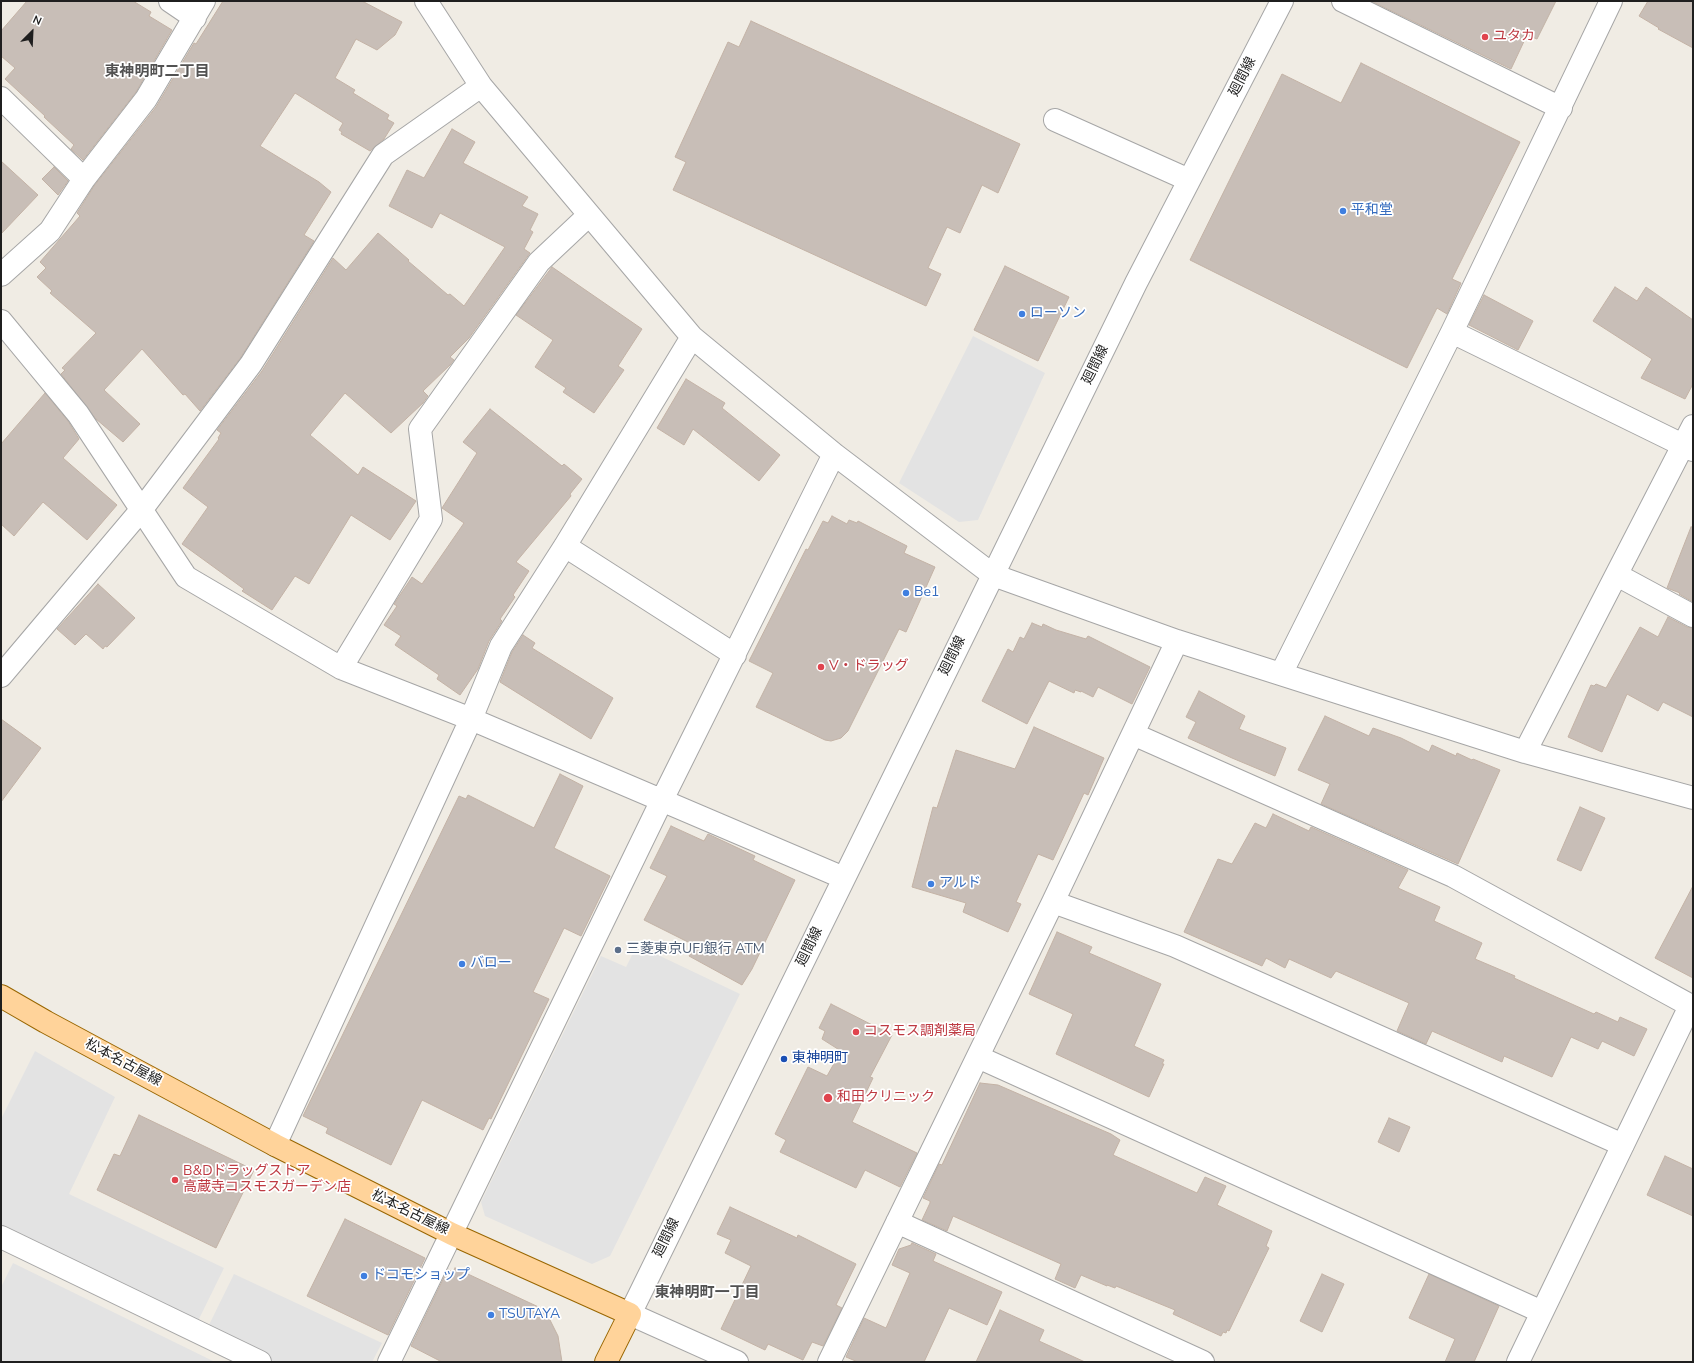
<!DOCTYPE html>
<html>
<head>
<meta charset="utf-8">
<style>
  body { margin:0 }
  #map { position:relative; width:1694px; height:1363px; overflow:hidden; background:#f0ece4; font-family:"Nunito Sans",sans-serif }
  canvas { display:block }
  .frame { position:absolute; inset:0; border:2px solid #1f1f1f; pointer-events:none }
  .north { position:absolute; left:12px; top:12px; width:40px; height:40px; -webkit-text-stroke:3px #fff; paint-order:stroke; rotate:24deg; font-size:11px; font-weight:700; line-height:16px; text-align:center; color:#1f1f1f }
  .north::after { content:''; display:block; margin:auto; width:14px; height:18px; background:#1f1f1f; clip-path:polygon(50% 0,100% 100%,50% 72%,0 100%) }
</style>
</head>
<body>
<div id="map">
<canvas width="1694" height="1363"></canvas>
<div class="frame"></div>
<div class="north">N</div>
</div>
<script>
const ctx = document.querySelector('canvas').getContext('2d');
ctx.lineJoin = 'round';
function paint(path, color) { ctx.fillStyle = color; ctx.fill(path, 'evenodd'); }
const poly = rows => new Path2D(rows.map(r => 'M' + r).join(''));
function strokePath(path, color, width, dash) { ctx.strokeStyle = color; ctx.lineWidth = width; ctx.lineCap = dash ? 'butt' : 'round'; ctx.setLineDash(dash || []); ctx.stroke(path); }
function drawText(font, color, halo, rows, align = 'center') {
  ctx.font = font + ' "Nunito Sans","Noto Sans JP",sans-serif'; ctx.lineWidth = 3.5; ctx.setLineDash([]); ctx.textBaseline = 'middle'; ctx.strokeStyle = halo; ctx.fillStyle = color; for (const [text, x, y, turn = 0] of rows) {
    ctx.save(); ctx.translate(x, y); ctx.rotate((+turn || 0) * Math.PI / 180); ctx.textAlign = isNaN(turn) ? turn : align; if (halo) ctx.strokeText(text, 0, 0); ctx.fillText(text, 0, 0); ctx.restore();
  }
}
paint(poly([
  [973,336,1045,373,978,520,959,522,899,483],
  [637,945,740,994,610,1256,592,1264,485,1216,481,1202,601,956,626,967],
  [35,1051,115,1097,69,1194,224,1268,197,1323,1,1226,1,1119],
  [13,1263,215,1362,1,1362,1,1287],
  [234,1274,382,1343,372,1362,275,1362,207,1329]
]), '#e3e3e3');
const building = poly([
  [27,1,133,1,151,12,149,16,172,30,136,92,83,160,71,149,74,145,44,117,45,116,5,79,15,68,1,56,1,31,27,1],
  [223,1,362,1,402,22,395,35,377,50,356,39,335,78,355,90,353,93,389,115,387,119,394,123,384,139,370,151,341,134,342,132,339,130,343,123,295,93,260,146,319,182,331,192,304,235,314,241,241,357,200,411,185,394,183,395,142,349,104,390,140,424,123,442,96,419,61,374,65,370,62,368,96,333,50,293,52,291,37,277,46,268,40,262,80,216,77,213,94,186,156,107,194,43,196,44,223,1],
  [1371,1,1556,1,1537,39,1527,35,1511,69,1371,1],
  [1648,1,1693,1,1693,48,1658,29,1659,28,1639,16,1648,1],
  [751,21,1020,144,998,193,982,185,960,233,947,227,928,268,941,274,926,306,673,190,686,162,675,157,728,42,739,47,751,21],
  [1361,63,1520,142,1452,279,1461,283,1447,314,1437,308,1407,368,1190,260,1282,74,1341,103,1361,63],
  [452,129,475,142,463,163,528,197,522,206,538,214,530,230,533,232,524,249,530,253,469,338,450,357,454,360,450,365,423,391,428,396,423,403,391,433,345,393,310,435,358,475,363,467,416,501,390,540,351,515,309,584,295,576,272,610,242,591,244,589,182,544,208,507,183,488,219,439,218,438,221,433,217,430,262,371,333,258,346,270,378,233,409,260,408,261,448,295,450,294,464,306,505,247,440,213,432,228,389,206,407,170,424,178,452,129],
  [1,161,38,195,1,234,1,161],
  [54,167,68,181,58,195,42,179,54,167],
  [1005,266,1069,297,1038,361,974,330,1005,266],
  [552,267,642,329,618,366,624,370,594,413,563,392,566,388,535,367,553,340,516,315,552,267],
  [1615,287,1637,301,1646,287,1693,320,1693,384,1685,399,1641,378,1652,359,1593,321,1615,287],
  [1484,295,1533,321,1518,350,1469,325,1484,295],
  [686,379,725,403,722,408,780,455,759,481,693,429,684,445,657,428,686,379],
  [45,393,68,421,79,439,63,458,117,505,87,540,43,502,14,536,1,524,1,444,45,393],
  [490,409,562,466,564,464,582,479,570,494,571,496,516,562,529,571,513,595,515,597,500,619,502,621,489,641,478,669,460,695,437,679,439,675,395,645,401,636,384,625,397,606,394,604,412,577,422,584,464,523,442,508,477,453,463,442,490,409],
  [832,516,847,524,849,520,857,523,858,521,907,546,904,553,935,567,906,632,899,629,848,731,841,738,831,741,825,740,756,707,773,673,749,661,806,549,808,550,823,521,828,523,832,516],
  [1691,527,1693,527,1693,602,1679,594,1680,593,1667,588,1691,527],
  [98,584,135,618,107,647,105,646,103,649,86,634,75,645,57,629,98,584],
  [1668,617,1687,627,1693,628,1693,717,1663,702,1658,711,1627,694,1602,752,1568,737,1591,685,1594,686,1596,684,1606,688,1640,627,1658,637,1668,617],
  [1032,623,1042,627,1043,624,1056,630,1086,639,1088,636,1150,667,1132,704,1098,687,1093,697,1081,691,1081,692,1075,690,1074,693,1049,681,1027,724,982,701,1008,649,1013,652,1020,637,1024,639,1032,623],
  [523,635,535,643,532,648,613,698,591,739,500,682,512,652,523,635],
  [1199,691,1245,716,1239,729,1286,748,1275,776,1232,758,1188,738,1196,722,1186,717,1199,691],
  [1325,716,1369,736,1373,728,1401,738,1429,752,1432,745,1456,756,1457,753,1472,760,1473,759,1500,770,1458,864,1321,804,1330,784,1298,770,1325,716],
  [1,719,41,748,1,802,1,719],
  [1034,727,1104,758,1088,795,1084,793,1053,860,1038,854,1016,902,1021,904,1008,932,963,912,966,903,912,887,933,807,937,808,956,750,1015,769,1034,727],
  [560,774,583,786,554,848,610,876,581,936,564,928,533,992,549,999,491,1119,489,1118,483,1130,422,1100,391,1165,326,1133,328,1128,303,1116,459,796,466,799,468,795,534,828,560,774],
  [1580,807,1605,818,1581,871,1557,860,1580,807],
  [1273,814,1309,831,1311,827,1408,870,1398,888,1440,907,1434,921,1482,943,1475,959,1515,976,1514,978,1594,1014,1596,1012,1618,1022,1620,1017,1647,1029,1634,1056,1602,1041,1598,1049,1571,1037,1552,1077,1504,1056,1502,1062,1432,1031,1426,1044,1397,1031,1409,1003,1336,971,1331,978,1289,959,1285,968,1266,958,1262,966,1184,932,1218,859,1232,864,1255,823,1266,828,1273,814],
  [671,826,704,841,708,834,755,856,753,860,795,880,752,969,742,985,689,956,696,946,644,920,667,876,650,868,671,826],
  [1693,886,1693,978,1655,958,1693,886],
  [1057,932,1092,947,1089,953,1161,984,1134,1046,1164,1060,1162,1064,1164,1064,1149,1097,1056,1054,1073,1014,1029,994,1057,932],
  [831,1004,892,1035,870,1077,873,1078,852,1122,917,1153,900,1187,865,1170,856,1188,780,1152,786,1140,775,1134,808,1067,827,1076,841,1051,822,1039,825,1031,819,1028,831,1004],
  [980,1083,998,1085,1111,1134,1120,1140,1113,1155,1197,1193,1205,1177,1226,1186,1217,1205,1272,1231,1266,1246,1269,1248,1229,1331,1227,1330,1226,1333,1223,1332,1221,1336,1173,1314,1175,1310,1121,1288,1116,1286,1115,1288,1107,1285,1107,1286,1081,1275,1075,1288,1055,1279,1061,1264,953,1216,947,1231,922,1220,930,1203,930,1201,923,1198,939,1164,942,1165,980,1083],
  [139,1115,254,1170,216,1248,97,1190,114,1154,120,1156,139,1115],
  [1389,1118,1410,1127,1399,1152,1378,1142,1389,1118],
  [1665,1156,1693,1169,1693,1216,1647,1195,1665,1156],
  [730,1207,797,1238,798,1235,856,1264,836,1305,842,1308,823,1346,812,1342,803,1360,768,1344,765,1350,721,1329,751,1266,725,1253,731,1240,717,1234,730,1207],
  [345,1219,425,1258,388,1335,307,1296,345,1219],
  [912,1243,936,1254,933,1261,1002,1292,987,1325,949,1308,924,1362,858,1362,846,1357,864,1318,886,1328,910,1273,892,1265,899,1249,911,1245,912,1243],
  [455,1268,545,1310,558,1336,562,1362,442,1362,411,1346,448,1269,453,1272,455,1268],
  [1322,1274,1344,1284,1322,1332,1300,1321,1322,1274],
  [1429,1274,1499,1306,1474,1362,1445,1362,1455,1339,1409,1318,1429,1274],
  [1000,1310,1044,1330,1039,1341,1085,1362,976,1362,1000,1310]
]);
paint(building, '#c8beb7');
strokePath(building, '#c3b2a5', 1);
const minor = poly([
  [170,1,195,18],
  [426,1,481,86,692,337,834,454,993,575,1177,641,1525,752,1693,798],
  [1343,1,1561,108],
  [1,98,84,179],
  [1055,120,1189,180],
  [1,275,50,231,84,179,146,99,204,1],
  [1,321,78,414,186,577,341,668,471,719,844,878],
  [1452,332,1693,450],
  [565,546,735,655],
  [1617,575,1693,616],
  [341,668,431,519,420,429,539,262,589,215],
  [1281,674,1452,332,1611,1],
  [1,676,142,509,251,364,383,155,481,86],
  [1133,734,1453,876,1693,1007],
  [1525,752,1693,426],
  [1053,902,1175,946,1623,1145],
  [978,1057,1542,1312],
  [275,1145,471,719,501,646,565,546,692,337],
  [897,1222,1203,1362],
  [1,1237,260,1362],
  [389,1362,662,800,834,454],
  [737,1362,630,1314,973,616,1136,283,1282,1],
  [829,1362,1053,902,1177,641],
  [1518,1362,1690,1006]
]);
const major = poly([
  [1,996,46,1022,275,1145,452,1234,630,1314,606,1362]
]);
strokePath(minor, '#a6a6a6', 24);
strokePath(major, '#960', 24);
strokePath(minor, '#fff', 22);
strokePath(major, '#ffd39a', 22);
for (const [x, y, r, color] of [
  [1485,37,4,"#e0444e"],
  [1343,211,4,"#3f7fe0"],
  [1022,314,4,"#3f7fe0"],
  [906,593,4,"#3f7fe0"],
  [821,667,4,"#e0444e"],
  [931,884,4,"#3f7fe0"],
  [618,950,4,"#5c6f8a"],
  [462,964,4,"#3f7fe0"],
  [856,1032,4,"#e0444e"],
  [784,1059,4,"#1a4fb4"],
  [828,1098,5,"#e0444e"],
  [175,1180,4,"#e0444e"],
  [364,1276,4,"#3f7fe0"],
  [491,1315,4,"#3f7fe0"]
]) { const dot = new Path2D(); dot.arc(x, y, r, 0, 2 * Math.PI); ctx.fillStyle = color; ctx.fill(dot); strokePath(dot, '#fff', 1.5); }
drawText('14px', '#be3a42', '#fff', [
  ["ユタカ",1493,37],
  ["V・ドラッグ",829,667],
  ["コスモス調剤薬局",864,1032],
  ["和田クリニック",837,1098],
  ["B&Dドラッグストア",183,1172],
  ["高蔵寺コスモスガーデン店",183,1188]
], 'left');
drawText('14px', '#1f1f1f', '#fff', [
  ["廻間線",1243,77,-63],
  ["廻間線",1096,365,-64],
  ["廻間線",953,656,-64],
  ["廻間線",810,947,-64],
  ["松本名古屋線",123,1063,28],
  ["松本名古屋線",410,1213,26],
  ["廻間線",667,1238,-64]
]);
drawText('14px', '#366cbe', '#fff', [
  ["平和堂",1351,211],
  ["ローソン",1030,314],
  ["Be1",914,593],
  ["アルド",939,884],
  ["バロー",470,964],
  ["ドコモショップ",372,1276],
  ["TSUTAYA",499,1315]
], 'left');
drawText('14px', '#4e5e75', '#fff', [
  ["三菱東京UFJ銀行 ATM",626,950]
], 'left');
drawText('14px', '#164399', '#fff', [
  ["東神明町",792,1059]
], 'left');
drawText('bold 15px', '#525252', '#fff', [
  ["東神明町二丁目",157,72],
  ["東神明町一丁目",707,1293]
]);
</script>
</body>
</html>
